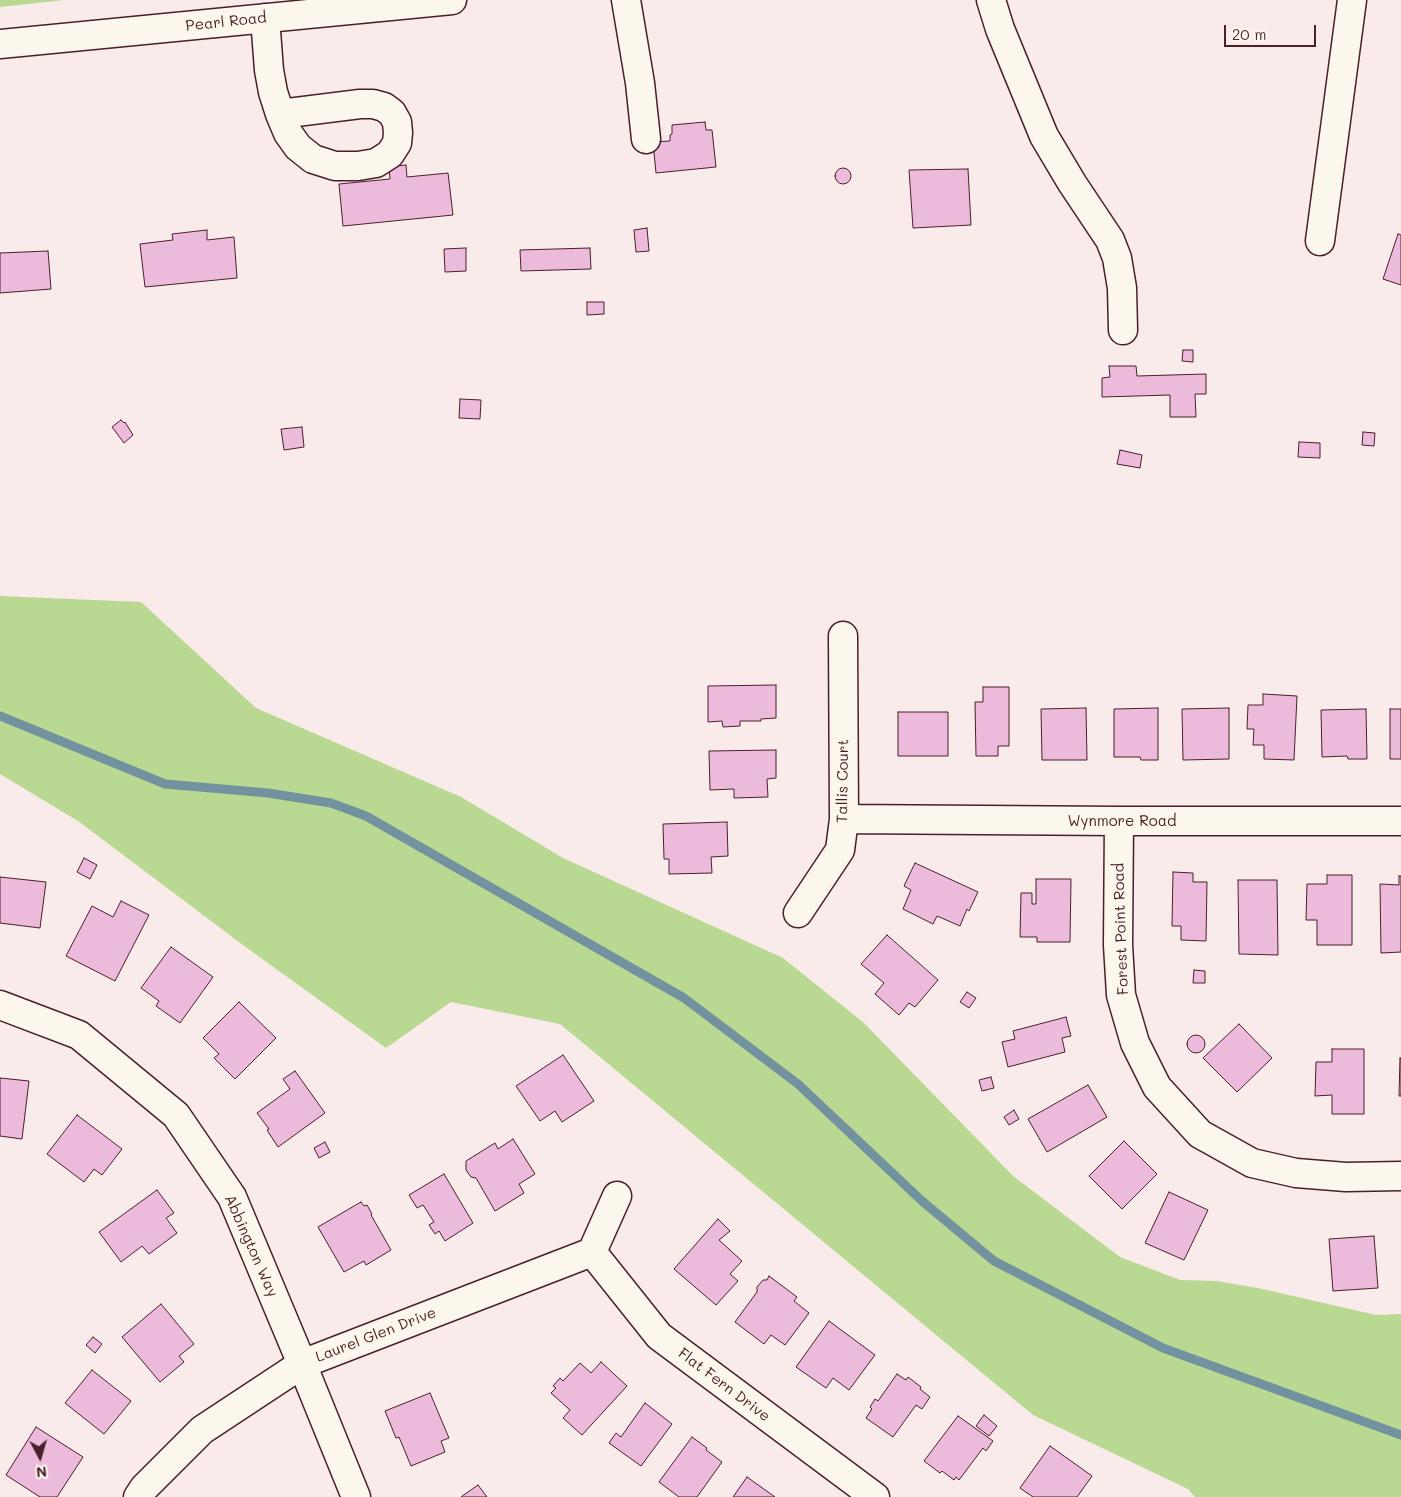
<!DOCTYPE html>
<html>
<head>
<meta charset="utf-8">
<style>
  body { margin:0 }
  #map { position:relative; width:1401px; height:1497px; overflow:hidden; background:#f8ebe9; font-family:Mali,sans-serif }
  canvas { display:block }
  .north { position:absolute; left:15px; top:1432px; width:50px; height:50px; -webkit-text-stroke:4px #fbf7ec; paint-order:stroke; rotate:174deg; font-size:14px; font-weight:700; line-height:20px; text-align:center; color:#4a1f2b }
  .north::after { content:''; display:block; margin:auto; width:18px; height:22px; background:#4a1f2b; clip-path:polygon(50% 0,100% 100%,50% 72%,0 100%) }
  .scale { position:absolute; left:1224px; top:25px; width:92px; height:22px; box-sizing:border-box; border:2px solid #4a1f2b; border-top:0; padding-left:6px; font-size:15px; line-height:18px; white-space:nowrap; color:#4a1f2b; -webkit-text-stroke:4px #fbf7ec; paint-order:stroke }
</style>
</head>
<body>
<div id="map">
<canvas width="1401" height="1497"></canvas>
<div class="north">N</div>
<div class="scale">20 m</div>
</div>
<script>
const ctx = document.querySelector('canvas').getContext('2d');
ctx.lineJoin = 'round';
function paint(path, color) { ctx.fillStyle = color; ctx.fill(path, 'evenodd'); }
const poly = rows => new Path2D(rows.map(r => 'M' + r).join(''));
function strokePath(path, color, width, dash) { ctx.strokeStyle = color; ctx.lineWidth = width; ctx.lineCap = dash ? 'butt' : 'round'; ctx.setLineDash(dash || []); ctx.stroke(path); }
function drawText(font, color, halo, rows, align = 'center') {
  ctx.font = font + ' Mali,sans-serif'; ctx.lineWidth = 5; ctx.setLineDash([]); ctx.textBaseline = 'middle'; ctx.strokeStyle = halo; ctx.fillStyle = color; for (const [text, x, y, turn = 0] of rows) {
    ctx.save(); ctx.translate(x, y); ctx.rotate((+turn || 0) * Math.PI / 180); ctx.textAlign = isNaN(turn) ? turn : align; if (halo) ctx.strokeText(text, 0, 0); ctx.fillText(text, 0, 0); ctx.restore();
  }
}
paint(poly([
  [0,0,64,0,0,7],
  [0,596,141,602,256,708,461,797,563,858,783,958,864,1023,1013,1176,1120,1257,1180,1280,1216,1281,1258,1288,1376,1315,1401,1314,1401,1497,1195,1497,1188,1489,1033,1415,560,1024,451,1002,386,1048,247,948,78,821,0,774]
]), '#b9d891');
strokePath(poly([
  [0,716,165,784,268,793,331,803,366,816,684,998,798,1084,922,1201,994,1261,1163,1348,1401,1435]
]), '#73929f', 9);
const building = poly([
  [705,122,706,130,712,130,716,167,656,173,653,142,670,141,670,135,672,134,672,125,705,122],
  [406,165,407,177,448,173,453,215,343,226,339,184,390,179,389,167,406,165],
  '835 176a8 8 0 1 1 16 0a8 8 0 1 1-16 0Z',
  [968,169,971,225,913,228,909,170,968,169],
  [647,228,649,251,636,252,634,230,647,228],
  [207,230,207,240,234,237,237,278,145,287,140,244,173,240,172,234,207,230],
  [1398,234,1401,235,1401,285,1383,279,1398,234],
  [466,248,466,271,445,272,444,249,466,248],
  [590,248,591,269,521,271,520,250,590,248],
  [48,251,51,289,0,293,0,253,48,251],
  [587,302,604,302,604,314,587,315,587,302],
  [1183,350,1193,350,1193,362,1182,361,1183,350],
  [1109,366,1136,366,1137,376,1206,374,1206,394,1195,394,1196,417,1170,417,1170,395,1102,397,1102,378,1110,377,1109,366],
  [460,399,481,400,480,419,459,418,460,399],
  [121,420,124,423,125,422,133,435,124,443,112,427,121,420],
  [302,427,304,447,284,450,281,429,302,427],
  [1363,432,1375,433,1374,446,1362,445,1363,432],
  [1299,442,1320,443,1320,458,1298,457,1299,442],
  [1120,450,1142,455,1140,468,1117,464,1120,450],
  [776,685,776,718,761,719,761,721,740,721,740,726,723,727,722,721,708,722,708,686,776,685],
  [983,687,1009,687,1009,746,998,746,998,756,976,756,975,702,983,702,983,687],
  [1263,694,1297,696,1294,760,1264,759,1264,745,1253,745,1254,729,1247,729,1248,705,1263,705,1263,694],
  [1086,708,1087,760,1042,760,1041,709,1086,708],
  [1158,708,1158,760,1141,760,1140,757,1114,757,1114,709,1158,708],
  [1229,708,1229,759,1183,760,1182,709,1229,708],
  [1366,709,1367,759,1348,759,1347,756,1322,757,1321,710,1366,709],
  [1390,709,1401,709,1401,759,1390,759,1390,709],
  [898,712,948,712,948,756,898,756,898,712],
  [776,750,776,778,767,779,768,797,734,798,734,789,710,790,709,751,776,750],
  [727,822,728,856,711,857,712,873,669,874,669,859,664,859,663,824,727,822],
  [84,858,97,865,90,879,77,872,84,858],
  [915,863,978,892,969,911,967,909,960,926,937,916,933,924,903,909,911,890,904,886,915,863],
  [1173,872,1193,873,1193,882,1207,882,1206,941,1181,940,1181,926,1172,926,1173,872],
  [1327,875,1352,875,1352,945,1317,945,1317,920,1306,920,1307,884,1327,884,1327,875],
  [1399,876,1401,876,1401,952,1381,953,1380,884,1399,885,1399,876],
  [0,877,46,882,40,928,0,923,0,877],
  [1036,879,1071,879,1070,942,1037,942,1037,937,1020,937,1021,893,1032,893,1032,904,1036,904,1036,879],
  [1238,880,1277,880,1278,955,1239,954,1238,880],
  [121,901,149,915,115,981,66,956,92,906,113,917,121,901],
  [887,935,938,980,915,1007,909,1003,899,1015,875,994,884,983,861,964,887,935],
  [171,947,213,977,180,1023,156,1006,159,1001,141,988,171,947],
  [1194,970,1205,971,1205,983,1193,983,1194,970],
  [967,992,976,998,969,1008,960,1002,967,992],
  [239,1002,276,1038,235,1079,214,1058,219,1054,203,1038,239,1002],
  [1066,1017,1071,1036,1062,1038,1065,1052,1008,1067,1002,1042,1015,1039,1013,1031,1066,1017],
  [1239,1024,1272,1058,1237,1092,1203,1058,1239,1024],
  '1187 1044a9 9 0 1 1 18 0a9 9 0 1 1-18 0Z',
  [1332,1049,1364,1049,1364,1114,1332,1114,1332,1095,1315,1096,1316,1062,1332,1062,1332,1049],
  [563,1055,594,1101,562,1122,555,1111,540,1121,516,1086,563,1055],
  [1400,1058,1401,1058,1401,1096,1399,1096,1400,1058],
  [295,1071,325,1113,278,1147,267,1130,269,1129,257,1113,290,1089,283,1079,295,1071],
  [991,1077,994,1088,982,1091,979,1080,991,1077],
  [0,1078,29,1081,22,1139,0,1136,0,1078],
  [1088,1085,1107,1117,1047,1152,1028,1119,1088,1085],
  [1014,1110,1019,1119,1009,1125,1004,1117,1014,1110],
  [77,1115,122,1149,102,1175,94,1169,84,1182,47,1154,77,1115],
  [513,1139,535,1174,519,1184,524,1193,495,1211,476,1178,471,1177,466,1170,466,1161,495,1143,498,1149,513,1139],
  [1124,1141,1157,1174,1122,1209,1089,1176,1124,1141],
  [325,1142,330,1152,319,1158,314,1148,325,1142],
  [444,1174,473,1223,445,1241,439,1231,435,1234,429,1225,434,1222,423,1205,417,1208,409,1195,444,1174],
  [157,1190,174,1213,166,1218,177,1233,149,1254,142,1246,121,1262,99,1232,157,1190],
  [1169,1192,1208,1210,1184,1260,1145,1243,1169,1192],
  [361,1202,364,1206,367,1205,372,1214,371,1215,391,1250,366,1265,364,1261,344,1272,318,1227,361,1202],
  [718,1219,730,1231,719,1240,742,1261,730,1274,738,1281,716,1305,674,1269,718,1219],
  [1374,1236,1378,1288,1333,1291,1329,1239,1374,1236],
  [769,1276,797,1297,794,1301,809,1313,785,1345,771,1335,764,1344,735,1322,757,1292,757,1287,763,1280,767,1280,769,1276],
  [161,1304,194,1344,179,1356,184,1362,160,1382,122,1337,161,1304],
  [829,1321,875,1355,849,1390,833,1378,826,1388,796,1367,829,1321],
  [93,1337,102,1344,95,1353,86,1345,93,1337],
  [601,1362,627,1386,582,1435,563,1418,570,1410,551,1393,556,1388,553,1386,560,1378,563,1381,580,1363,591,1373,601,1362],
  [92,1370,131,1401,104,1434,65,1403,92,1370],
  [897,1374,906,1380,908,1377,921,1387,920,1389,930,1397,922,1409,916,1405,893,1437,866,1418,872,1409,870,1407,875,1399,878,1401,897,1374],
  [430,1393,449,1438,441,1441,445,1452,411,1466,399,1437,396,1438,385,1411,430,1393],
  [645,1403,672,1424,641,1466,609,1443,616,1433,621,1437,645,1403],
  [984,1415,997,1426,989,1436,976,1426,984,1415],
  [958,1416,993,1441,986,1451,983,1448,959,1480,956,1477,954,1480,942,1471,940,1473,924,1461,958,1416],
  [36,1427,83,1457,57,1497,40,1497,6,1475,36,1427],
  [692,1437,707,1448,706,1450,722,1462,697,1497,679,1497,659,1482,692,1437],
  [1050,1446,1092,1476,1077,1497,1033,1497,1020,1488,1050,1446],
  [747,1477,775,1497,733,1497,747,1477],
  [478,1485,487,1497,461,1497,478,1485]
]);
paint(building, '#ecbbdb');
strokePath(building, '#4a1f2b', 1);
const minor = poly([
  [626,0,640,83,646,139],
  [991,0,1000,29,1044,136,1072,183,1110,240,1117,258,1122,288,1123,330],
  [265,18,269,70,273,92,280,114,360,104,373,104,384,107,392,113,397,122,398,133,397,143,390,154,376,163,358,166,335,166,313,159,298,147,288,133,280,114],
  [0,44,452,0],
  [1320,241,1352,0],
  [844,819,1119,821,1401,821],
  [1119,821,1118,945,1121,995,1135,1043,1157,1087,1200,1134,1252,1163,1296,1173,1346,1177,1401,1176],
  [798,913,840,850,844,819,843,636],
  [0,1005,79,1035,176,1115,232,1197,302,1364,356,1497],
  [592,1252,659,1336,875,1497],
  [138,1497,144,1488,202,1430,302,1364,592,1252,617,1196]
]);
strokePath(minor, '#4a1f2b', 31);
strokePath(minor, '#fbf7ec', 28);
drawText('15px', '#4a1f2b', '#fbf7ec', [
  ["Pearl Road",226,22,-6],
  ["Tallis Court",843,781,-89],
  ["Wynmore Road",1122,821],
  ["Forest Point Road",1121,929,-92],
  ["Abbington Way",251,1246,66],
  ["Laurel Glen Drive",376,1335,-21],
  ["Flat Fern Drive",724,1385,37]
]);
</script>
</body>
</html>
